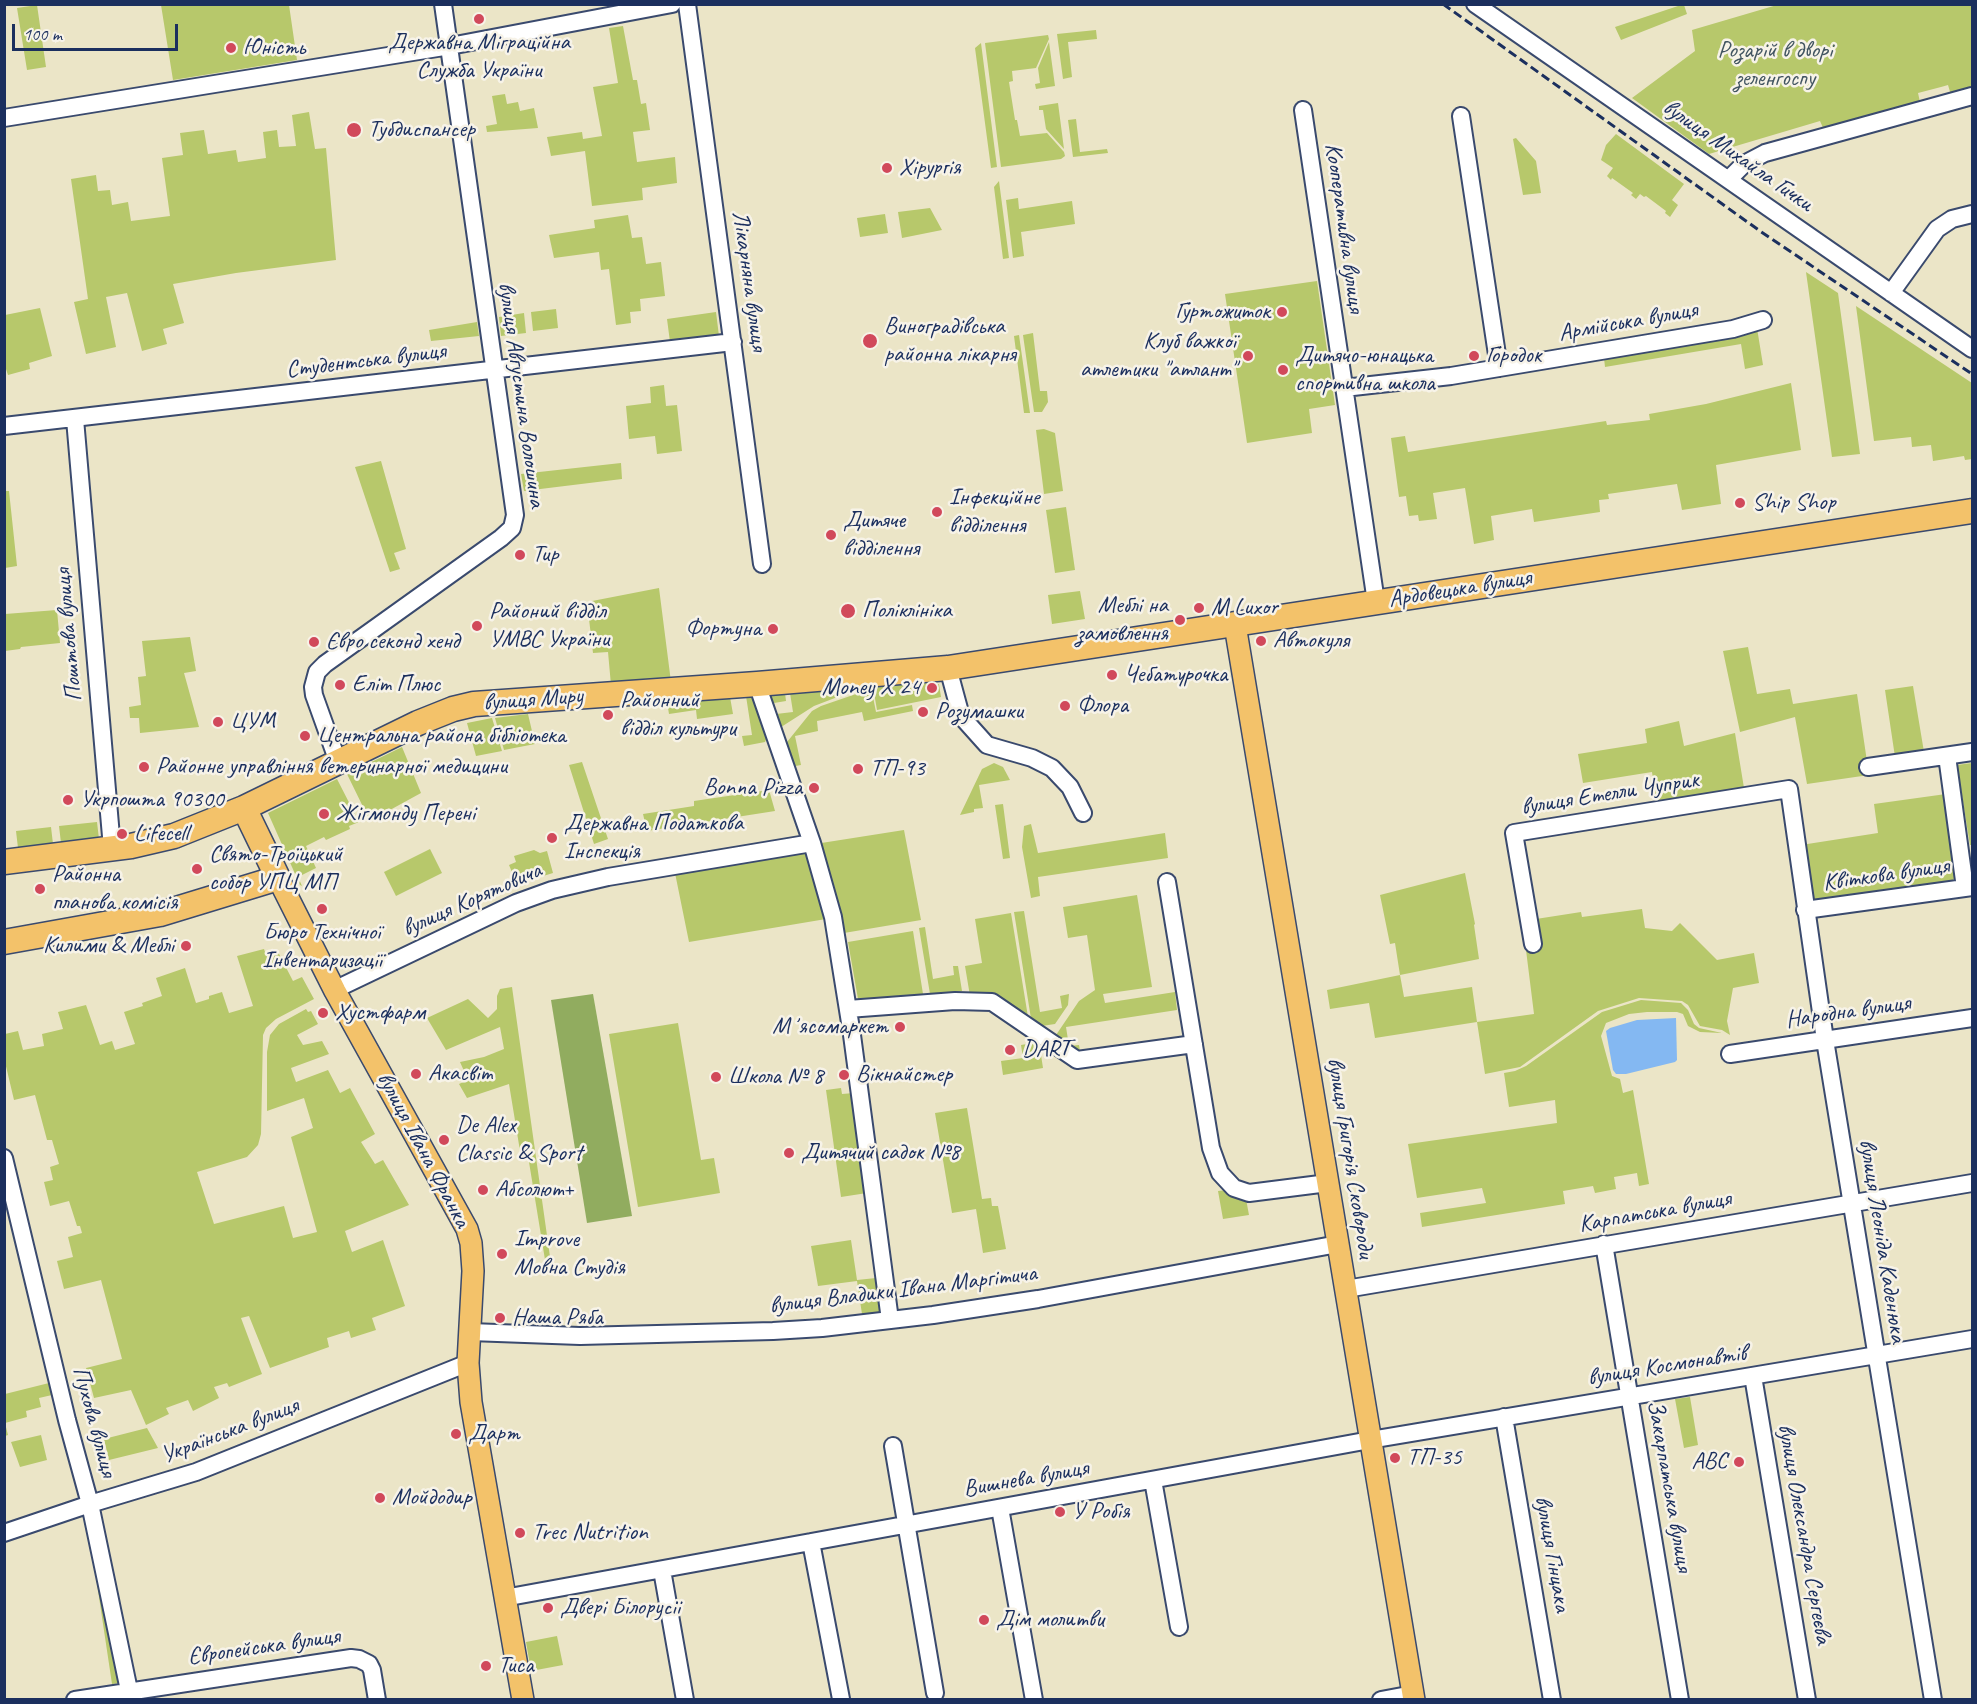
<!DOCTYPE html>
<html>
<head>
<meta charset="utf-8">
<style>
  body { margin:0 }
  #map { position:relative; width:1977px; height:1704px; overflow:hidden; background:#ebe5c7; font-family:Caveat,sans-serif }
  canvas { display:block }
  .frame { position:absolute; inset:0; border:6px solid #1b2f5e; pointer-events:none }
  .scale { position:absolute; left:12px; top:24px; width:166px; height:27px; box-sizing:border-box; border:3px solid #1b2f5e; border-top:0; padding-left:8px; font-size:18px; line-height:21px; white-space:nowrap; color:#1b2f5e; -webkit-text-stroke:4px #f7f3e8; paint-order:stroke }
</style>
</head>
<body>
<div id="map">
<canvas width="1977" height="1704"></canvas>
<div class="frame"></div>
<div class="scale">100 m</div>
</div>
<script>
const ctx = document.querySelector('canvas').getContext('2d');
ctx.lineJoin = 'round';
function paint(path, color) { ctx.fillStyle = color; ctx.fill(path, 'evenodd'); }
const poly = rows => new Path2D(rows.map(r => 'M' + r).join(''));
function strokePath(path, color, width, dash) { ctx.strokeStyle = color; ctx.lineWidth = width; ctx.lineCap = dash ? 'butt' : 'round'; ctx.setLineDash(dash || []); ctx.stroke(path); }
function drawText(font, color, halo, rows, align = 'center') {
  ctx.font = font + ' Caveat,sans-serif'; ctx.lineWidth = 5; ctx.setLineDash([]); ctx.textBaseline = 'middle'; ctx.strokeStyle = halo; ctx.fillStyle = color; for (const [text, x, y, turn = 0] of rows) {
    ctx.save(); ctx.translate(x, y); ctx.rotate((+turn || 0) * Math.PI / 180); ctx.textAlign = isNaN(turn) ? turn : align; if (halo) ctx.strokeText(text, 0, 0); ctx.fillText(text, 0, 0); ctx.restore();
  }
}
paint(poly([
  [37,5,46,67,27,70,17,8],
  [161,5,289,5,297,60,173,80],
  [1681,5,1684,5,1687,14,1621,40,1615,27],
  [1777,5,1972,5,1972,90,1951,95,1948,85,1941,87,1918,93,1920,102,1824,130,1820,121,1709,154,1632,98,1695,51,1692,30],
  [623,26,633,80,637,80,641,104,646,103,650,130,633,132,637,162,675,157,677,183,642,188,643,200,592,206,585,151,551,156,547,137,582,132,583,139,602,136,593,87,618,83,609,28],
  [1096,30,1097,39,1068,42,1072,77,1063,79,1057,34],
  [1048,35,1049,39,1036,68,1012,71,1013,81,1009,82,1015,120,1017,120,1020,136,1047,133,1064,152,1065,156,1061,159,1001,167,985,43],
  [1049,42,1055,86,1036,89,1035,84,1040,83,1038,68],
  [981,43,997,167,991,168,975,48],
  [505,94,507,104,518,102,520,111,534,108,538,128,487,132,486,126,497,124,492,96],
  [1058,103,1064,149,1046,129,1043,110,1039,110,1039,106],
  [309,112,315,149,326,148,336,260,236,273,173,284,184,323,163,329,167,344,142,351,127,293,106,297,116,347,86,354,74,302,88,299,71,179,96,175,98,191,110,190,112,205,128,202,131,221,170,216,162,158,183,155,180,133,204,130,208,154,236,150,238,162,266,158,263,132,277,130,279,147,296,146,292,115],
  [1076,119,1080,152,1107,149,1108,153,1073,157,1068,120],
  [1616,134,1684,184,1672,200,1678,205,1670,217,1665,213,1666,211,1646,196,1644,197,1640,194,1636,199,1631,195,1633,193,1612,178,1611,180,1607,176,1613,168,1601,160,1606,145],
  [1516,138,1536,161,1541,193,1523,195,1513,139],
  [999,181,1009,258,1003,259,994,187],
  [1018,198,1019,209,1072,201,1075,224,1021,232,1024,256,1013,258,1006,200],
  [930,208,942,230,902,238,898,212],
  [885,214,888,233,860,237,857,218],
  [628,215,632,238,642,237,646,264,661,262,665,296,640,299,641,311,630,312,631,323,616,325,609,269,601,270,599,252,554,258,549,235,595,228,594,220],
  [1806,272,1838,293,1860,454,1832,457],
  [1317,281,1335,405,1309,409,1312,433,1247,443,1225,294],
  [1856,306,1972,383,1972,459,1965,460,1964,456,1933,461,1931,445,1912,447,1911,437,1874,441],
  [40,308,52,356,29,363,30,369,8,375,4,363,5,315],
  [556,309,558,328,533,331,531,312],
  [716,312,719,336,670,342,667,319],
  [524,313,526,333,501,336,499,317],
  [477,322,479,336,431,341,429,330],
  [1757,328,1763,365,1745,369,1741,344,1605,367,1604,358],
  [1033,333,1040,391,1047,391,1048,402,1042,412,1034,412,1023,335],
  [1019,335,1030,413,1024,413,1014,336],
  [1791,383,1801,450,1716,465,1721,504,1682,510,1677,484,1608,494,1609,499,1599,500,1600,512,1534,522,1532,509,1491,516,1494,540,1474,544,1465,488,1433,493,1437,519,1419,521,1418,515,1409,516,1406,496,1399,497,1391,438,1405,436,1408,452,1606,421,1607,425,1650,420,1649,414,1706,404],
  [664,385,666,406,677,405,682,451,657,454,655,436,629,439,626,406,651,403,650,387],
  [1044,429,1055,433,1063,491,1044,494,1036,430],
  [381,461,406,549,394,553,400,569,390,572,355,467],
  [621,463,622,479,524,491,521,474],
  [5,491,9,491,17,566,5,568],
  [1066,507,1075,570,1055,573,1046,510],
  [659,588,671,682,611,685,608,652,593,653,587,602],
  [1080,591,1085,619,1052,624,1048,595],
  [57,610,60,643,21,647,20,649,5,651,5,614],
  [190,637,196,671,184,673,199,727,140,733,139,718,130,718,129,707,141,705,138,677,146,676,142,641],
  [1748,647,1757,694,1790,689,1793,704,1857,694,1869,775,1807,784,1795,717,1740,732,1723,651],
  [928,683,929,691,935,690,935,685,939,684,941,697,877,710,873,687],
  [1913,686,1924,752,1895,757,1885,690],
  [866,687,871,687,876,712,912,705,913,711,864,721,862,712,817,721,818,731,795,736,801,765,790,767,783,747,812,711,821,706,856,694],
  [861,688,814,706,778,729,769,699,771,695,785,693,786,701,774,703,776,714,793,712,790,693],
  [746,696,754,696,768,735,765,742,744,746,742,736,752,735],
  [730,697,733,714,697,719,696,710,669,714,667,702],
  [528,714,535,744,504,750,495,718],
  [492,718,502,751,476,756,467,723],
  [1679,721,1684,746,1735,733,1744,788,1656,801,1652,772,1583,783,1578,754,1647,743,1645,729],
  [402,747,421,793,379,816,377,813,368,817,347,774],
  [582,762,608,839,594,844,569,765],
  [994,763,1003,767,1010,780,979,785,983,808,974,809,974,812,960,815,982,769],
  [1972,763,1972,845,1970,845,1957,765],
  [337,779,359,822,349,826,350,829,326,840,324,837,306,846,316,868,298,877,302,886,300,885,268,813],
  [769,790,775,811,647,831,643,814,694,806,694,801],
  [1946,794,1956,877,1952,881,1947,884,1814,903,1801,845,1878,833,1874,804],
  [1003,804,1010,858,1003,859,995,805],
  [97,822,99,839,61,843,59,826],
  [1031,824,1038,853,1165,833,1168,858,1038,877,1040,896,1031,898,1022,847,1024,826],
  [51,827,53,844,18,848,16,831],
  [904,830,921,920,838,934,815,844],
  [430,849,442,873,396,896,384,872],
  [534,850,540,853,547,851,553,873,517,884,509,865,516,862,514,856],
  [809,851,826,919,689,942,675,873],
  [1465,873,1475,924,1474,925,1479,959,1400,975,1404,997,1472,987,1477,1022,1534,1014,1526,950,1541,947,1536,919,1581,912,1582,917,1642,909,1645,928,1672,931,1680,923,1717,960,1754,953,1759,983,1733,988,1727,1021,1730,1035,1722,1030,1700,1026,1688,1005,1682,1001,1639,998,1598,1011,1520,1067,1485,1074,1477,1022,1375,1038,1369,1003,1330,1009,1327,990,1400,975,1395,943,1390,944,1380,895],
  [1137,895,1152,987,1103,994,1105,1003,1175,992,1177,1010,1066,1027,1069,1046,1079,1045,1081,1056,1054,1038,1079,1001,1095,990,1087,935,1068,938,1063,907],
  [1024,911,1040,1012,1062,1008,1060,996,1069,994,1068,1005,1055,1024,1035,1027,1032,1025,1014,912],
  [1011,913,1029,1023,992,997,991,993,970,996,965,966,982,963,975,919],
  [925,927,933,979,954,975,953,966,958,966,962,991,930,994,919,928],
  [913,931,923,994,858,999,848,942],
  [264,949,266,955,277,950,293,981,302,977,314,999,276,1019,266,1028,263,1035,261,1134,258,1145,247,1157,197,1172,214,1224,284,1206,293,1238,317,1232,291,1137,313,1128,304,1098,267,1111,267,1052,270,1035,279,1024,306,1009,308,1012,311,1011,318,1024,297,1035,303,1045,322,1041,329,1054,291,1068,296,1082,328,1070,340,1093,350,1088,375,1134,361,1142,375,1164,383,1160,409,1205,345,1231,352,1252,383,1240,405,1306,372,1318,376,1330,351,1338,349,1331,327,1338,329,1347,270,1368,249,1316,241,1318,262,1374,229,1387,227,1383,214,1387,219,1398,193,1411,188,1400,166,1408,169,1414,146,1425,131,1390,94,1398,86,1368,122,1359,101,1280,64,1289,57,1261,73,1257,68,1237,82,1233,80,1226,77,1226,69,1201,50,1206,44,1182,53,1180,50,1167,59,1164,52,1140,47,1140,35,1095,14,1100,5,1062,5,1034,18,1031,23,1050,44,1046,42,1034,63,1029,58,1012,86,1005,100,1045,112,1041,115,1050,135,1044,124,1012,143,1006,142,1003,162,996,156,978,185,968,196,1003,209,999,209,996,222,992,229,1013,253,1006,237,956],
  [512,987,552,1271,547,1272,528,1156,521,1157,509,1084,467,1098,459,1084,468,1080,460,1062,484,1057,504,1049,500,1027,446,1050,427,1018,468,999,488,1018,497,1009,497,996,500,989],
  [1641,1000,1681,1003,1688,1010,1694,1024,1699,1028,1722,1033,1700,1032,1688,1026,1683,1014,1677,1012,1647,1012,1629,1014,1606,1023,1601,1036,1612,1076,1620,1079,1623,1093,1633,1090,1649,1184,1639,1186,1637,1173,1614,1177,1616,1189,1595,1193,1593,1186,1563,1191,1565,1204,1422,1227,1420,1213,1486,1203,1482,1188,1417,1198,1408,1144,1557,1123,1555,1100,1509,1107,1504,1073,1515,1071,1526,1066,1602,1012],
  [678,1023,701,1160,714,1158,720,1193,638,1207,609,1034],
  [1039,1042,1043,1068,1003,1075,1001,1061,1023,1058,1021,1045],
  [841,1088,842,1094,854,1093,867,1193,841,1197,826,1090],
  [967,1108,982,1199,991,1198,992,1206,998,1206,1006,1249,983,1253,976,1209,952,1213,935,1113],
  [1227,1190,1246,1199,1249,1215,1223,1219,1218,1191],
  [851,1240,857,1280,876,1278,881,1312,862,1314,857,1281,818,1286,811,1246],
  [49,1383,52,1395,39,1398,41,1407,26,1411,27,1417,5,1423,8,1435,5,1436,5,1394],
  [1690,1397,1698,1445,1684,1448,1675,1399],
  [147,1428,158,1448,109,1460,104,1439],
  [41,1435,47,1460,20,1467,11,1442],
  [90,1537,120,1683,112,1684],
  [557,1636,563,1665,531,1671,526,1642]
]), '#b7c86b');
paint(poly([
  [593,994,632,1216,587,1223,551,1000]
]), '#91ac5f');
paint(poly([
  [1676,1018,1677,1060,1675,1062,1626,1074,1616,1074,1613,1070,1606,1031,1610,1028,1637,1020]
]), '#84b8f2');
const minor = poly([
  [687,4,762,564],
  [1475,4,1972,349],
  [1303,110,1376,602],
  [1461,116,1499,368],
  [4,118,450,46,672,4],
  [1729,179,1744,164,1765,153,1972,96],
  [1891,293,1937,229,1952,219,1972,214],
  [1344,388,1451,376,1733,329,1763,320],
  [75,419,112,848],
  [4,426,733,342],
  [948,668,961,716,987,745,1032,758,1052,768,1070,787,1083,813],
  [757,684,812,843,833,917,852,1035,890,1320],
  [1947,756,1965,888],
  [338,762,314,695,313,687,317,672,325,664,501,538,512,528,515,515,443,4],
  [1868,767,1972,752],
  [1167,882,1211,1148,1220,1173,1234,1188,1249,1193,1328,1183],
  [1805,910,1972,887],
  [1533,944,1514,833,1789,789,1825,1040,1933,1700],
  [334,990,516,903,552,890,608,877,812,843],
  [848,1009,955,1001,992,1002,1077,1060,1194,1044],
  [1730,1054,1972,1018],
  [4,1158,67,1420,90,1504,131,1700],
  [1604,1244,1680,1700],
  [1346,1289,1972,1183],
  [470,1332,580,1336,773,1331,822,1328,933,1315,1038,1299,1338,1244],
  [1753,1376,1807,1700],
  [1504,1417,1552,1700],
  [893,1446,935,1693],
  [1153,1480,1179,1627],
  [1000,1508,1034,1700],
  [4,1533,90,1504,196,1472,468,1363],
  [811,1542,841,1699],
  [662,1570,685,1700],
  [504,1598,1370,1440,1972,1339],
  [75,1700,351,1658,359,1659,369,1664,372,1670,377,1700],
  [1381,1700,1413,1694]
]);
const major = poly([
  [1235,625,1414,1700],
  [278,878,335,991,467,1229,471,1243,473,1271,468,1363,471,1402,523,1700]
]);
const highway = poly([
  [4,862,131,846,174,836,244,808,418,723,453,709,474,704,757,684,948,668,1972,511],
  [4,942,160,914,278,878,244,808]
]);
strokePath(minor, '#3a4a6e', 20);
strokePath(major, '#3a4a6e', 24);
strokePath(highway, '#3a4a6e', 27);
strokePath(minor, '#fff', 16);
strokePath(major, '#f3c26a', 21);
strokePath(highway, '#f3c26a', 24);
strokePath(poly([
  [1443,4,1760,231,1972,374]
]), '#1b2f5e', 3, [9, 4.5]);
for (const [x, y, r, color] of [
  [479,19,6,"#d1495b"],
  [231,48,6,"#d1495b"],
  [354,130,8,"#d1495b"],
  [887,168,6,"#d1495b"],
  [1282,312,6,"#d1495b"],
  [870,341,8,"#d1495b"],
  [1248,356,6,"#d1495b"],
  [1474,356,6,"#d1495b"],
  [1283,370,6,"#d1495b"],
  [1740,503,6,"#d1495b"],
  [937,512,6,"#d1495b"],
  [831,535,6,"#d1495b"],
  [520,555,6,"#d1495b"],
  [1199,608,6,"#d1495b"],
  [848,611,8,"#d1495b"],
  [1180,620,6,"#d1495b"],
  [477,626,6,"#d1495b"],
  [773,629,6,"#d1495b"],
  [1261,641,6,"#d1495b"],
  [314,642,6,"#d1495b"],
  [1112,675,6,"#d1495b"],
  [340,685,6,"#d1495b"],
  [932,688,6,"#d1495b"],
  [1065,706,6,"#d1495b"],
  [923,712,6,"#d1495b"],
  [608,715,6,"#d1495b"],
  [218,722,6,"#d1495b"],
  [305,736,6,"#d1495b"],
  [144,767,6,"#d1495b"],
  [858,769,6,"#d1495b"],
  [814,788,6,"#d1495b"],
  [68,800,6,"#d1495b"],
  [324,814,6,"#d1495b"],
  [122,834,6,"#d1495b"],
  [552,838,6,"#d1495b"],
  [197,869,6,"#d1495b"],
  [40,889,6,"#d1495b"],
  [322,909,6,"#d1495b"],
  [186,946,6,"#d1495b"],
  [323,1013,6,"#d1495b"],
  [900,1027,6,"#d1495b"],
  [1010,1050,6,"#d1495b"],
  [416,1074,6,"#d1495b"],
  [844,1075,6,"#d1495b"],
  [716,1077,6,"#d1495b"],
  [444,1140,6,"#d1495b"],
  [789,1153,6,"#d1495b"],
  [483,1190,6,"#d1495b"],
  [502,1254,6,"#d1495b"],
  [500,1318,6,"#d1495b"],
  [456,1434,6,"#d1495b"],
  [1395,1458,6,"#d1495b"],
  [1739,1462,6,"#d1495b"],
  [380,1498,6,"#d1495b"],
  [1060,1512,6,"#d1495b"],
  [520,1533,6,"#d1495b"],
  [548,1608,6,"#d1495b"],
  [984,1620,6,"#d1495b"],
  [486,1666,6,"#d1495b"]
]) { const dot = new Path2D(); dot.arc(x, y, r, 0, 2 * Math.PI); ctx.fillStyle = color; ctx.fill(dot); strokePath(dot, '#f7f3e8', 2); }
drawText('24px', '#1b2f5e', '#f7f3e8', [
  ["Державна Міграційна",479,43,"center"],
  ["Служба України",479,71,"center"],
  ["Юність",243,48],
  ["Тубдиспансер",368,130],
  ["Хірургія",899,168],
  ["Гуртожиток",1270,312,"right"],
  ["Виноградівська",884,327],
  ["районна лікарня",884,355],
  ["Клуб важкої",1236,342,"right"],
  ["атлетики \"атлант\"",1236,370,"right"],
  ["Дитячо-юнацька",1295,356],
  ["спортивна школа",1295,384],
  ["Городок",1486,356],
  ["Інфекційне",949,498],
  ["відділення",949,526],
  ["Ship Shop",1752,503],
  ["Дитяче",843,521],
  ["відділення",843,549],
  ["Тир",532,555],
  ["Меблі на",1168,606,"right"],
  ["замовлення",1168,634,"right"],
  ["M Luxor",1211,608],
  ["Поліклініка",862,611],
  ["Районий відділ",489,612],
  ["УМВС України",489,640],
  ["Фортуна",761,629,"right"],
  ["Автокуля",1273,641],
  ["Євро секонд хенд",326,642],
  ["Чебатурочка",1124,675],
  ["Еліт Плюс",352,685],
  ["Money X 24",920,688,"right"],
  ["Районний",620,701],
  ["відділ культури",620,729],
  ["Флора",1077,706],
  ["Розумашки",935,712],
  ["ЦУМ",230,722],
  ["Центральна района бібліотека",317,736],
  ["Районне управління ветеринарної медицини",156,767],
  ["ТП-93",870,769],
  ["Bonna Pizza",802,788,"right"],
  ["Укрпошта 90300",80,800],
  ["Жігмонду Перені",336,814],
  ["Державна Податкова",564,824],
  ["Інспекція",564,852],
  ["Lifecell",134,834],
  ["Свято-Троїцький",209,855],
  ["собор УПЦ МП",209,883],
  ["Районна",52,875],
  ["планова комісія",52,903],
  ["Бюро Технічної",322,933,"center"],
  ["Інвентаризації",322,961,"center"],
  ["Килими & Меблі",174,946,"right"],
  ["Хустфарм",335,1013],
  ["Мʼясомаркет",888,1027,"right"],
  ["DART",1022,1050],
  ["Акасвіт",428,1074],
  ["Вікнайстер",856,1075],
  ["Школа № 8",728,1077],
  ["De Alex",456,1126],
  ["Classic & Sport",456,1154],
  ["Дитячий садок №8",801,1153],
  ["Абсолют+",495,1190],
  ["Improve",514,1240],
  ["Мовна Студія",514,1268],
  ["Наша Ряба",512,1318],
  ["Дарт",468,1434],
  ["ТП-35",1407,1458],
  ["ABC",1727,1462,"right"],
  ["Мойдодир",392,1498],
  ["У Робія",1072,1512],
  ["Trec Nutrition",532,1533],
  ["Двері Білорусіі",560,1608],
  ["Дім молитви",996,1620],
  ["Тиса",498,1666]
], 'left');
drawText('24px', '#425561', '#f7f3e8', [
  ["Розарій в дворі",1775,51],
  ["зеленгоспу",1775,79]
]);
drawText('24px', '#1b2f5e', '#f7f3e8', [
  ["вулиця Михайла Гички",1738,156,35],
  ["Кооперативна вулиця",1344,228,82],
  ["Лікарняна вулиця",749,281,82],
  ["Армійська вулиця",1628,322,-10],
  ["Студентська вулиця",366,361,-7],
  ["вулиця Августина Волошина",521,395,82],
  ["Ардовецька вулиця",1460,589,-9],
  ["Поштова вулиця",69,635,-95],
  ["вулиця Миру",533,700,-4],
  ["вулиця Етелли Чуприк",1610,794,-9],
  ["Квіткова вулиця",1886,875,-8],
  ["вулиця Корятовича",472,900,-24],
  ["Народна вулиця",1848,1012,-8],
  ["вулиця Івана Франка",423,1150,62],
  ["вулиця Григорія Сковороди",1350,1158,81],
  ["Карпатська вулиця",1655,1212,-10],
  ["вулиця Леоніда Каденюка",1882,1241,81],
  ["вулиця Владики Івана Маргітича",903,1290,-7],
  ["вулиця Космонавтів",1667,1366,-9],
  ["Пухова вулиця",94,1422,75],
  ["Українська вулиця",230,1431,-21],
  ["Вишнева вулиця",1026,1479,-10],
  ["Закарпатська вулиця",1669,1486,80],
  ["вулиця Олександра Сергеєва",1804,1534,80],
  ["вулиця Гінцака",1552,1554,80],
  ["Європейська вулиця",264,1647,-8]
]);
</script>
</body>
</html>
